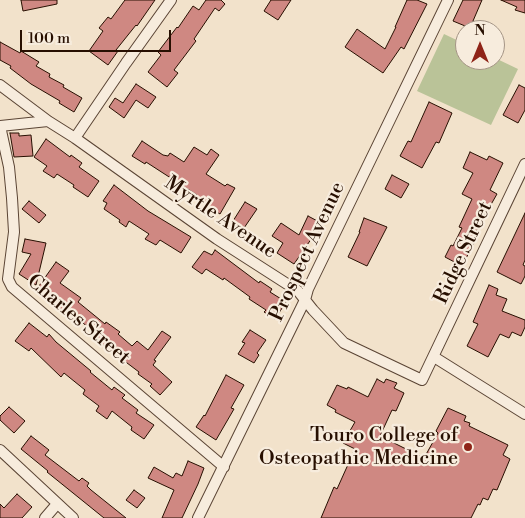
<!DOCTYPE html>
<html>
<head>
<meta charset="utf-8">
<style>
  body { margin:0 }
  #map { position:relative; width:525px; height:518px; overflow:hidden; background:#f2e2cb; font-family:"Libre Bodoni",serif }
  canvas { display:block }
  .north { position:absolute; left:455px; top:20px; width:50px; height:50px; box-sizing:border-box; background:#f7ecdd; border:1px solid #a49485; border-radius:50%; rotate:0deg; font-size:14px; font-weight:700; line-height:20px; text-align:center; color:#270f01 }
  .north::after { content:''; display:block; margin:auto; width:18px; height:22px; background:#8f2418; clip-path:polygon(50% 0,100% 100%,50% 72%,0 100%) }
  .scale { position:absolute; left:20px; top:30px; width:151px; height:22px; box-sizing:border-box; border:2px solid #270f01; border-top:0; padding-left:6px; font-size:15px; line-height:18px; white-space:nowrap; color:#270f01; -webkit-text-stroke:4px #f7ecdd; paint-order:stroke }
</style>
</head>
<body>
<div id="map">
<canvas width="525" height="518"></canvas>
<div class="north">N</div>
<div class="scale">100 m</div>
</div>
<script>
const ctx = document.querySelector('canvas').getContext('2d');
ctx.lineJoin = 'round';
function paint(path, color) { ctx.fillStyle = color; ctx.fill(path, 'evenodd'); }
const poly = rows => new Path2D(rows.map(r => 'M' + r).join(''));
function strokePath(path, color, width, dash) { ctx.strokeStyle = color; ctx.lineWidth = width; ctx.lineCap = dash ? 'butt' : 'round'; ctx.setLineDash(dash || []); ctx.stroke(path); }
function drawText(font, color, halo, rows, align = 'center') {
  ctx.font = font + ' "Libre Bodoni",serif'; ctx.lineWidth = 4.5; ctx.setLineDash([]); ctx.textBaseline = 'middle'; ctx.strokeStyle = halo; ctx.fillStyle = color; for (const [text, x, y, turn = 0] of rows) {
    ctx.save(); ctx.translate(x, y); ctx.rotate((+turn || 0) * Math.PI / 180); ctx.textAlign = isNaN(turn) ? turn : align; if (halo) ctx.strokeText(text, 0, 0); ctx.fillText(text, 0, 0); ctx.restore();
  }
}
paint(poly([
  [444,34,465,44,465,60,495,60,495,58,518,69,491,125,417,91]
]), '#bac398');
const building = poly([
  [21,0,57,0,57,4,23,11,21,0],
  [125,0,155,0,137,26,136,25,116,50,118,51,108,65,89,51,103,31,99,28,108,17,111,19,125,0],
  [206,0,221,0,225,4,219,11,215,8,194,39,196,41,174,70,178,73,167,87,148,72,161,55,158,52,177,27,178,28,193,6,199,10,206,0],
  [271,0,291,0,278,20,264,11,271,0],
  [407,0,417,0,427,4,404,49,401,47,383,73,345,47,357,29,385,49,396,27,395,27,407,0],
  [463,0,482,0,470,28,453,21,463,0],
  [501,0,525,0,525,13,515,10,517,7,501,0],
  [0,42,20,53,21,51,39,62,36,66,50,74,49,77,64,85,63,87,82,98,74,112,59,103,60,101,31,84,10,68,11,66,0,60,0,42],
  [136,84,156,97,148,108,136,100,124,118,109,107,115,98,123,103,136,84],
  [519,85,525,88,525,110,518,123,503,115,519,85],
  [429,102,452,113,439,143,436,142,422,168,400,156,408,141,411,142,429,102],
  [10,133,19,133,19,136,31,135,33,156,14,157,10,133],
  [46,139,70,157,71,155,82,163,79,167,99,181,88,197,73,187,74,185,57,174,54,178,43,171,47,166,34,157,46,139],
  [142,141,163,155,168,156,170,153,184,162,194,147,207,155,211,149,219,155,206,174,225,186,227,184,235,188,220,214,195,198,197,195,146,162,145,164,132,156,142,141],
  [470,152,487,160,489,156,503,163,490,190,497,194,489,208,488,207,472,240,475,241,462,266,445,257,451,245,453,246,462,228,459,227,472,199,462,194,473,173,463,168,470,152],
  [392,175,409,184,401,198,385,189,392,175],
  [114,185,148,211,191,237,181,253,160,240,156,245,145,239,149,234,129,221,126,227,119,222,120,220,104,209,107,203,103,201,114,185],
  [29,201,46,215,39,223,22,209,29,201],
  [245,202,257,209,244,228,233,221,245,202],
  [525,213,525,260,523,265,525,266,525,276,521,284,497,272,525,213],
  [308,216,323,224,316,237,314,235,294,264,277,253,283,243,272,236,281,223,299,235,308,216],
  [364,218,387,227,367,266,348,257,360,232,359,232,364,218],
  [25,239,46,243,36,285,19,274,31,254,22,252,25,239],
  [215,250,259,283,260,281,272,289,270,292,286,302,275,319,264,312,266,310,249,299,250,297,224,278,223,280,206,269,202,274,192,267,204,251,212,255,215,250],
  [56,262,69,271,60,283,81,298,78,302,105,324,106,322,120,332,118,334,132,346,137,341,148,350,162,331,171,337,154,360,156,361,153,365,172,382,160,395,150,386,152,384,138,374,139,372,94,338,97,334,70,313,69,315,53,304,56,299,39,286,56,262],
  [489,285,498,289,496,295,507,299,502,311,525,320,525,327,521,336,512,332,509,338,500,334,488,357,467,346,478,324,473,322,489,285],
  [29,323,47,337,49,334,56,342,91,371,90,372,112,390,114,387,125,395,122,398,138,410,136,413,154,425,144,439,131,430,132,427,112,411,107,419,96,411,99,406,83,394,85,390,64,373,61,377,31,348,29,351,15,341,29,323],
  [250,330,266,340,257,353,259,355,254,363,238,354,245,343,242,342,250,330],
  [226,375,244,385,231,408,234,409,216,440,196,427,204,415,205,416,226,375],
  [377,379,384,383,386,379,397,383,394,388,404,393,396,411,392,410,380,436,424,458,438,433,436,431,448,408,466,416,464,421,470,423,469,426,508,445,503,455,510,459,497,490,493,489,488,500,483,498,480,505,478,504,471,518,321,518,334,487,337,489,355,449,343,443,355,422,335,412,336,410,327,405,337,385,347,389,348,387,368,397,377,379],
  [9,407,25,421,14,433,0,420,0,416,9,407],
  [31,436,49,450,45,455,79,481,82,478,89,483,87,486,91,490,126,518,104,518,47,472,48,471,21,449,31,436],
  [188,461,204,468,198,484,182,518,162,518,174,490,148,478,154,467,173,478,176,473,182,476,188,461],
  [134,490,145,498,137,508,126,500,134,490],
  [17,494,32,507,22,518,0,518,0,504,4,508,17,494]
]);
paint(building, '#cf8882');
strokePath(building, '#270f01', 1);
const minor = poly([
  [0,85,48,121,75,138,217,239,298,291,313,310,344,343,422,380,525,164],
  [0,126,9,167,12,198,14,232,8,279,12,287,224,467],
  [0,126,48,121],
  [75,138,126,63,171,0],
  [434,357,525,414],
  [0,450,73,518],
  [45,518,57,504],
  [198,518,305,300,308,289,448,0]
]);
strokePath(minor, '#5a4434', 12);
strokePath(minor, '#f7ecdd', 10);
for (const [x, y, r, color] of [
  [468,447,5,"#8f2418"]
]) { const dot = new Path2D(); dot.arc(x, y, r, 0, 2 * Math.PI); ctx.fillStyle = color; ctx.fill(dot); strokePath(dot, '#f7ecdd', 2); }
drawText('20px', '#270f01', '#f7ecdd', [
  ["Myrtle Avenue",220,218,34],
  ["Prospect Avenue",308,252,-65],
  ["Ridge Street",464,253,-65],
  ["Charles Street",78,320,40]
]);
drawText('20px', '#270f01', '#f7ecdd', [
  ["Touro College of",458,436],
  ["Osteopathic Medicine",458,459]
], 'right');
</script>
</body>
</html>
